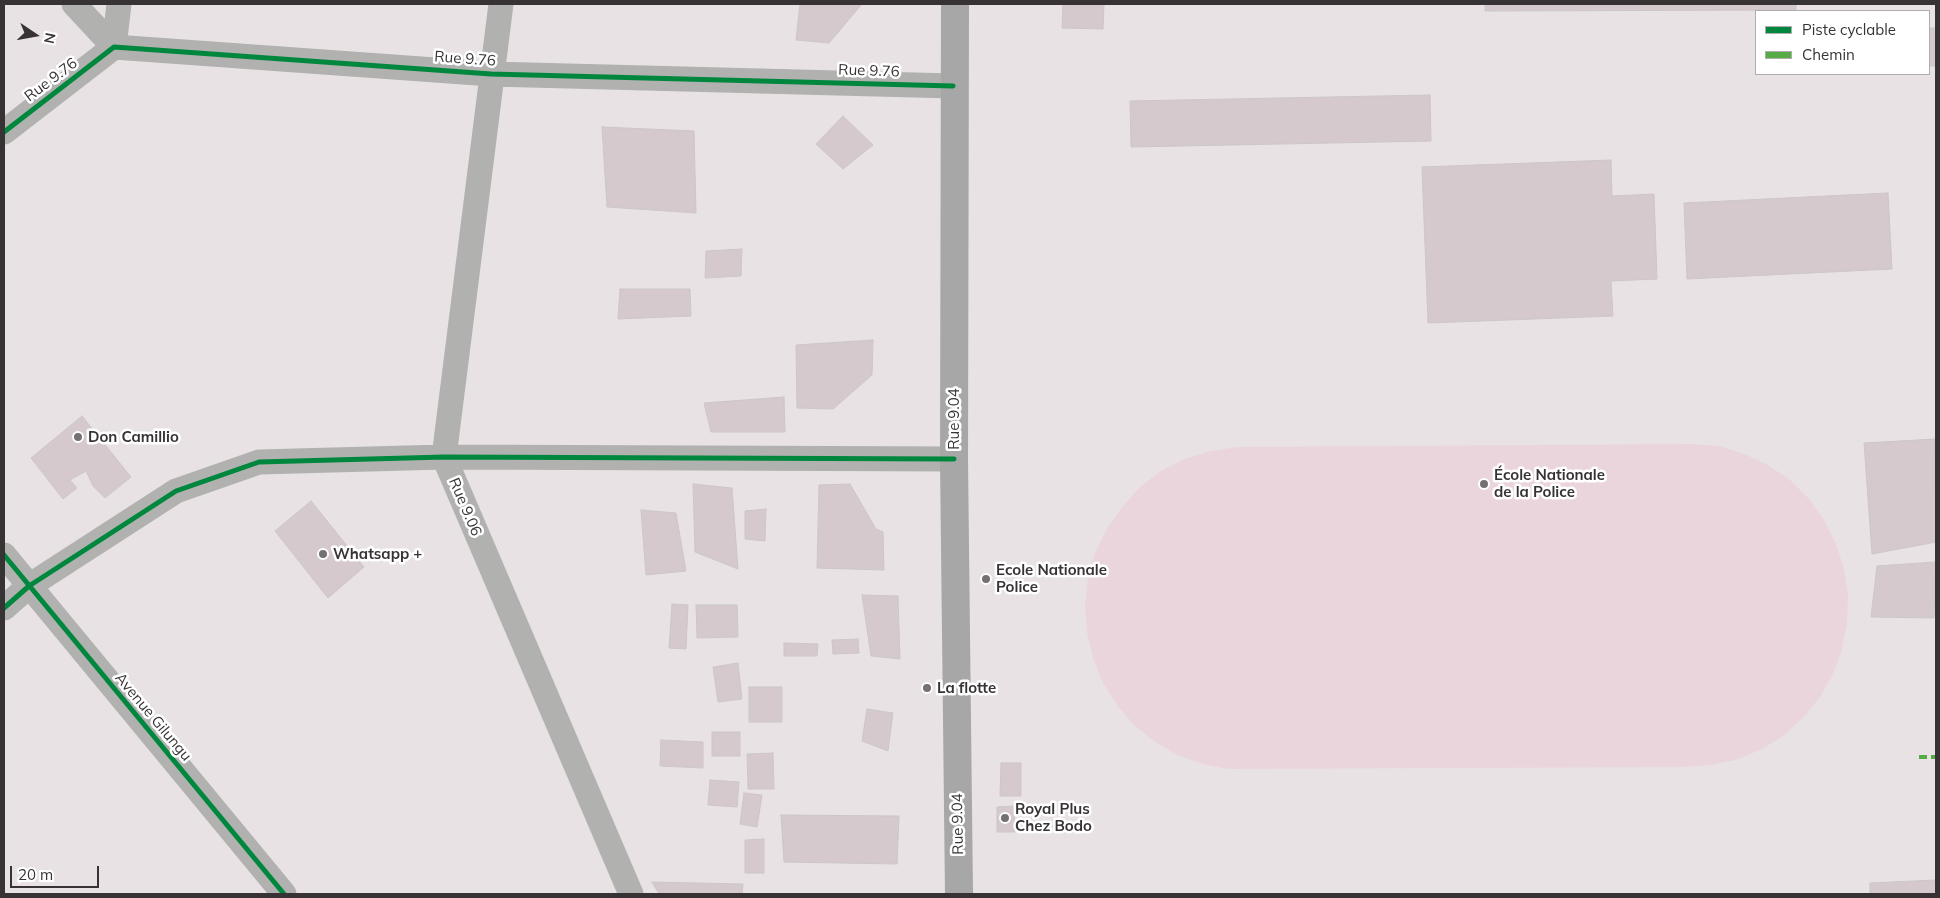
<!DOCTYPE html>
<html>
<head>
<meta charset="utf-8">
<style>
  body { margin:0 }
  #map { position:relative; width:1940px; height:898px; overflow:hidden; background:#e8e2e4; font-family:Mulish,sans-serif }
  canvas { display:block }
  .frame { position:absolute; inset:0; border:5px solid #373334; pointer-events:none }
  .legend { position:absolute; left:1755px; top:10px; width:175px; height:65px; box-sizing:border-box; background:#fff; border:1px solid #afadae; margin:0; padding:6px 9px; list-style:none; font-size:15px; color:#373334 }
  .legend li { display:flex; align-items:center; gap:10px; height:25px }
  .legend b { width:25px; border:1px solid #afadae }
  .north { position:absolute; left:10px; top:10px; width:50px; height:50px; -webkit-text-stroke:4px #fff; paint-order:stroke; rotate:102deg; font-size:14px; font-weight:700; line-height:20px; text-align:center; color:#373334 }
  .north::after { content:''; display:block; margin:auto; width:18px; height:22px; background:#373334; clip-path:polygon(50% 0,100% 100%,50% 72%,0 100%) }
  .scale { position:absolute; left:10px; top:866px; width:89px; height:22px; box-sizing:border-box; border:2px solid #373334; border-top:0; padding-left:6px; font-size:15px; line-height:18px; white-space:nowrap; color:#373334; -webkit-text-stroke:4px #fff; paint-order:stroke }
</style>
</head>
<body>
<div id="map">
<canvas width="1940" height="898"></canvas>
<div class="frame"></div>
<ul class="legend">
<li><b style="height:6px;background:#00873e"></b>Piste cyclable</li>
<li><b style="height:6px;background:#55ac45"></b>Chemin</li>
</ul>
<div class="north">N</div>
<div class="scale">20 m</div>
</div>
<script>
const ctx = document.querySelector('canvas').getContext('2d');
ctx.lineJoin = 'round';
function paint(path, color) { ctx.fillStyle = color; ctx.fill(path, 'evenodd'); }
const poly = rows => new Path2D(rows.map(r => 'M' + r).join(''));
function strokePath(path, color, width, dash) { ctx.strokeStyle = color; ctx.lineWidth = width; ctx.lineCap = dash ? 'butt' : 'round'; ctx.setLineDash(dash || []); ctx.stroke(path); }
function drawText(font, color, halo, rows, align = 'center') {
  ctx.font = font + ' Mulish,sans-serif'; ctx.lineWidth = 5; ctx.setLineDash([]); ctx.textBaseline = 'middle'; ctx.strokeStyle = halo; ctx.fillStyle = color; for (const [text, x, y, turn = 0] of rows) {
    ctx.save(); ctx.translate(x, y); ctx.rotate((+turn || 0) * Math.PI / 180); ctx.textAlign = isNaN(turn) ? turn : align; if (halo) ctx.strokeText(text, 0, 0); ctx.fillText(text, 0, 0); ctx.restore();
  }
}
paint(poly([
  [1692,444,1719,446,1744,454,1768,465,1790,480,1809,499,1824,520,1836,544,1844,569,1848,596,1847,623,1842,649,1833,674,1820,697,1803,718,1783,736,1760,750,1736,760,1709,765,1683,767,1228,769,1203,764,1178,755,1155,742,1134,725,1117,705,1103,683,1093,658,1087,632,1085,605,1088,578,1095,553,1107,529,1122,507,1140,487,1161,471,1185,459,1211,451,1237,447]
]), '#ead5dc');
const building = poly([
  [800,4,862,4,829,43,796,40,800,4],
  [1063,4,1104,4,1103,29,1062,28,1063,4],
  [1485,4,1796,4,1796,10,1485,11,1485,4],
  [1929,28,1936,28,1936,66,1929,66,1929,28],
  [1430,95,1431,141,1131,147,1130,101,1430,95],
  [843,116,873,145,843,169,816,144,843,116],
  [602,127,694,131,696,213,607,207,602,127],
  [1611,160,1612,196,1654,194,1657,279,1611,281,1613,316,1428,323,1422,167,1611,160],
  [1888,193,1892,269,1687,279,1684,203,1888,193],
  [742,249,741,276,705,278,706,251,742,249],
  [620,289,690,289,691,316,618,319,620,289],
  [873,340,872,375,833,409,797,408,796,345,873,340],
  [784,397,785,432,711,432,704,403,784,397],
  [82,416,131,477,105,498,93,486,86,471,70,480,77,488,63,499,31,458,82,416],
  [1935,439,1936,542,1872,554,1864,443,1935,439],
  [693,484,732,488,738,569,695,552,693,484],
  [850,484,876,529,883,532,884,570,817,568,819,485,850,484],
  [311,501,364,567,328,598,275,531,311,501],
  [766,509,765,541,745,539,745,511,766,509],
  [641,510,676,513,686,571,646,575,641,510],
  [1936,562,1934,618,1871,617,1877,566,1936,562],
  [862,595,898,596,900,659,871,656,862,595],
  [672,604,688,605,686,649,669,648,672,604],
  [696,605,737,605,738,637,697,638,696,605],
  [858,639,859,653,833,654,832,640,858,639],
  [784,643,818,644,817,656,784,656,784,643],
  [738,663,742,699,718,702,713,667,738,663],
  [749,687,782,687,782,722,749,722,749,687],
  [867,709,893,713,888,751,862,741,867,709],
  [712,732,740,732,740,756,712,756,712,732],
  [661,740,703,742,703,768,660,766,661,740],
  [773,753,774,789,748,789,747,754,773,753],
  [1001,763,1021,763,1021,796,1000,796,1001,763],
  [710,780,739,782,737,807,708,805,710,780],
  [744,793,762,795,757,827,740,824,744,793],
  [1014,806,1015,832,997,832,997,807,1014,806],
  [781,815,899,816,897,864,784,862,781,815],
  [764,839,764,873,745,873,745,840,764,839],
  [1936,880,1936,894,1870,894,1870,883,1936,880],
  [652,882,743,884,742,894,659,894,652,882]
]);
paint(building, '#d5c9ce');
strokePath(building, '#cbc6c7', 1);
strokePath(poly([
  [74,4,114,47],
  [501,4,444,457,631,894],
  [114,47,119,4],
  [4,132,114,47,491,74,953,86],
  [4,555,284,894],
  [4,608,29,586,176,491,259,462,444,457,954,459]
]), '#b1b1b0', 25);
strokePath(poly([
  [955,4,954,459,959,894]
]), '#a7a7a7', 28);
strokePath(poly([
  [1919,757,1936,757]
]), '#55ac45', 4, [8, 4]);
strokePath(poly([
  [4,132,114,47,491,74,953,86],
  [4,555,284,894],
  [4,608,29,586,176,491,259,462,444,457,954,459]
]), '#00873e', 5);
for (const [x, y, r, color] of [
  [78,437,5,"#757072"],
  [1484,484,5,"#757072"],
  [323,554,5,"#757072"],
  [986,579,5,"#757072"],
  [927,688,5,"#757072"],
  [1005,818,5,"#757072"]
]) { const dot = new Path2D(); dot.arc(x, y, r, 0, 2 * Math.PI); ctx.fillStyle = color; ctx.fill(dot); strokePath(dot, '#fff', 2); }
drawText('15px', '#373334', '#fff', [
  ["Rue 9.76",465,59,4],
  ["Rue 9.76",869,71,2],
  ["Rue 9.76",51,80,-37],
  ["Rue 9.04",954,419,-90],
  ["Rue 9.06",465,507,67],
  ["Avenue Gilungu",153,717,50],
  ["Rue 9.04",958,824,-91]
]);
drawText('bold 15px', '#373334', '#fff', [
  ["Don Camillio",88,437],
  ["École Nationale",1494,475],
  ["de la Police",1494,492],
  ["Whatsapp +",333,554],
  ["Ecole Nationale",996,570],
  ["Police",996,587],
  ["La flotte",937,688],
  ["Royal Plus",1015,809],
  ["Chez Bodo",1015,826]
], 'left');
</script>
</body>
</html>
